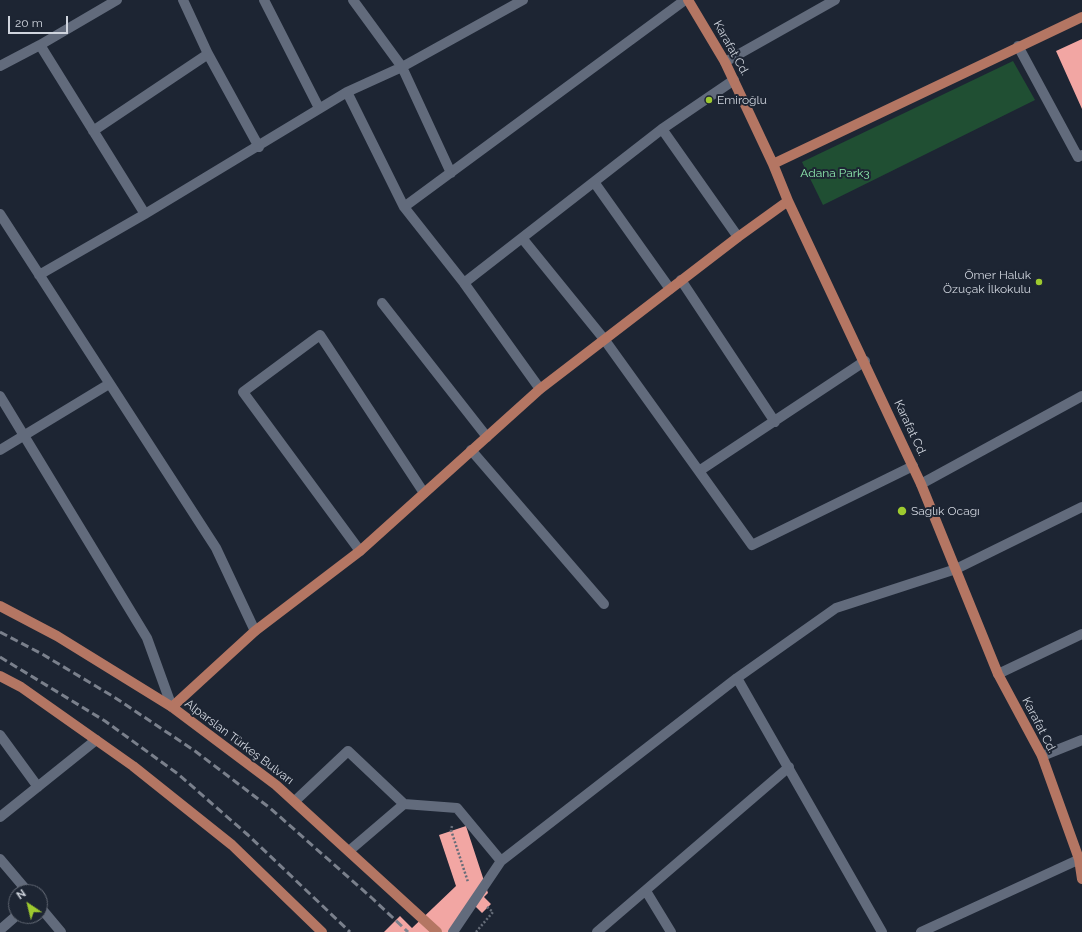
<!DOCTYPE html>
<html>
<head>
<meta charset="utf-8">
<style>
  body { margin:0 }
  #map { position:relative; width:1082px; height:932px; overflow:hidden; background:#1d2533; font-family:Raleway,sans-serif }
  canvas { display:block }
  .north { position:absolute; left:8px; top:884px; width:40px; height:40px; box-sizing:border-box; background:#1d2533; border:1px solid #656b77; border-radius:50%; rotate:325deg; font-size:11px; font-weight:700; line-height:16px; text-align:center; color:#d0d5de }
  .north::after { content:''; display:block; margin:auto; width:14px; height:18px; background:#9eca2f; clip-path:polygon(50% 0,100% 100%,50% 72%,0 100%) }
  .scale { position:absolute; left:8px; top:16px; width:60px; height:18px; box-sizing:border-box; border:2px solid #d0d5de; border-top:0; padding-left:5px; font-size:12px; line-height:14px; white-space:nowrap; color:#d0d5de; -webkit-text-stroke:3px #1d2533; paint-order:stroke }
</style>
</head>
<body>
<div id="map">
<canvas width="1082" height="932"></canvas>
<div class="north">N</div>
<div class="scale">20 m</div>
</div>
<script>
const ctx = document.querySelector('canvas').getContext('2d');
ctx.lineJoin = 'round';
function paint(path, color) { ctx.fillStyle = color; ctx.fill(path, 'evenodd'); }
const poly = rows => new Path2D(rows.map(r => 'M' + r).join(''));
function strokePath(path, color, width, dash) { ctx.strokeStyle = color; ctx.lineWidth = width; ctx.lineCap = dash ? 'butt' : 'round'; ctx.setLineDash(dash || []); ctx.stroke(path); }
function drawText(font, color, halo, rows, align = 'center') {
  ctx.font = font + ' Raleway,sans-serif'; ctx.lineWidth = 4; ctx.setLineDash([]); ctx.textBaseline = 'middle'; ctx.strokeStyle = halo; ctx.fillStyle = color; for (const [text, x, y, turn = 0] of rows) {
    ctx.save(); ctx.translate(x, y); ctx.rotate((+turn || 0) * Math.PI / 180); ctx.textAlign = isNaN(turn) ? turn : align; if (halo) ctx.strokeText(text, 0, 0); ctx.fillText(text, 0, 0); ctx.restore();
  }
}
paint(poly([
  [1013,61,1035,100,823,205,802,162]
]), '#204f33');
paint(poly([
  [1082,39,1082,109,1056,51],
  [466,826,488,893,484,897,491,904,482,913,474,905,449,932,384,932,400,916,412,928,456,886,439,835]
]), '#f2a6a3');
strokePath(poly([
  [452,826,451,830,468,882],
  [476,932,493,912,487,907]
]), '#666d79', 2.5, [2, 2]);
strokePath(poly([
  [183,0,208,54,259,147],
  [264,0,319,108],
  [353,0,402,67,451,173],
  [40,45,145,214],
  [1018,46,1078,157,1082,155],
  [725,62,835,0],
  [0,66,40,45,117,0],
  [347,92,404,207,464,283,540,389],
  [662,129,738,237],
  [93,131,208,54],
  [594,182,670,289],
  [404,207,685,0],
  [0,214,216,548,255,631],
  [522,238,604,339,752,545,913,466],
  [39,275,145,214,347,92,402,67,523,0],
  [681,280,775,422],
  [464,283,662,129,734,80],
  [382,303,487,437],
  [0,396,147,638,172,707],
  [0,450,109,384],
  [471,450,604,604],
  [699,471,865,361],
  [921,484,1082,396],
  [360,551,243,392,320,335,424,493],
  [998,674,1082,634],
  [737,678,882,932],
  [0,735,38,787],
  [1042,756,1082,740],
  [295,801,348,751,404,804,457,808,501,861],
  [0,817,96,740],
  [349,851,404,804],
  [0,859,28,892],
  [646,891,671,932],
  [40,907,61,932],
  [0,930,16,916],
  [453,932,501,861,737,678,836,608,956,569,1082,507],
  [597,932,789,767],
  [921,932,1082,858]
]), '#626b7c', 10);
strokePath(poly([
  [688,0,725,62,773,164,788,201,921,484,998,674,1042,756,1079,859,1082,879],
  [773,164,1082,17],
  [0,606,57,636,172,707,276,785,437,932],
  [0,676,21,687,133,766,232,845,322,932],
  [172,707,255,631,360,551,540,389,738,237,788,201]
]), '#b47663', 10);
strokePath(poly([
  [0,632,42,654,114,697,195,751,270,808,373,899,408,932],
  [0,657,105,721,178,774,248,835,350,932]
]), '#7a808c', 3, [8, 4]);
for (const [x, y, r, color] of [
  [709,100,4,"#9eca2f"],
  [1039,282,4,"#9eca2f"],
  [902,511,5,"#9eca2f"]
]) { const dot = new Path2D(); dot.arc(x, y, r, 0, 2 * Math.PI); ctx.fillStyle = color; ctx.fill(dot); strokePath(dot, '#1d2533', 1.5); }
drawText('12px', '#d0d5de', '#1d2533', [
  ["Karafat Cd.",731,48,61],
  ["Karafat Cd.",910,428,65],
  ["Karafat Cd.",1039,725,63],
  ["Alparslan Türkeş Bulvarı",239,742,37]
]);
drawText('12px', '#d0d5de', '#1d2533', [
  ["Emiroğlu",717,100],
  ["Ömer Haluk",1031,275,"right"],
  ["Özuçak İlkokulu",1031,289,"right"],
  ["Saglık Ocagı",911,511]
], 'left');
drawText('12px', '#8ce7ac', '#1d2533', [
  ["Adana Park3",835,173]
]);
</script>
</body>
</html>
